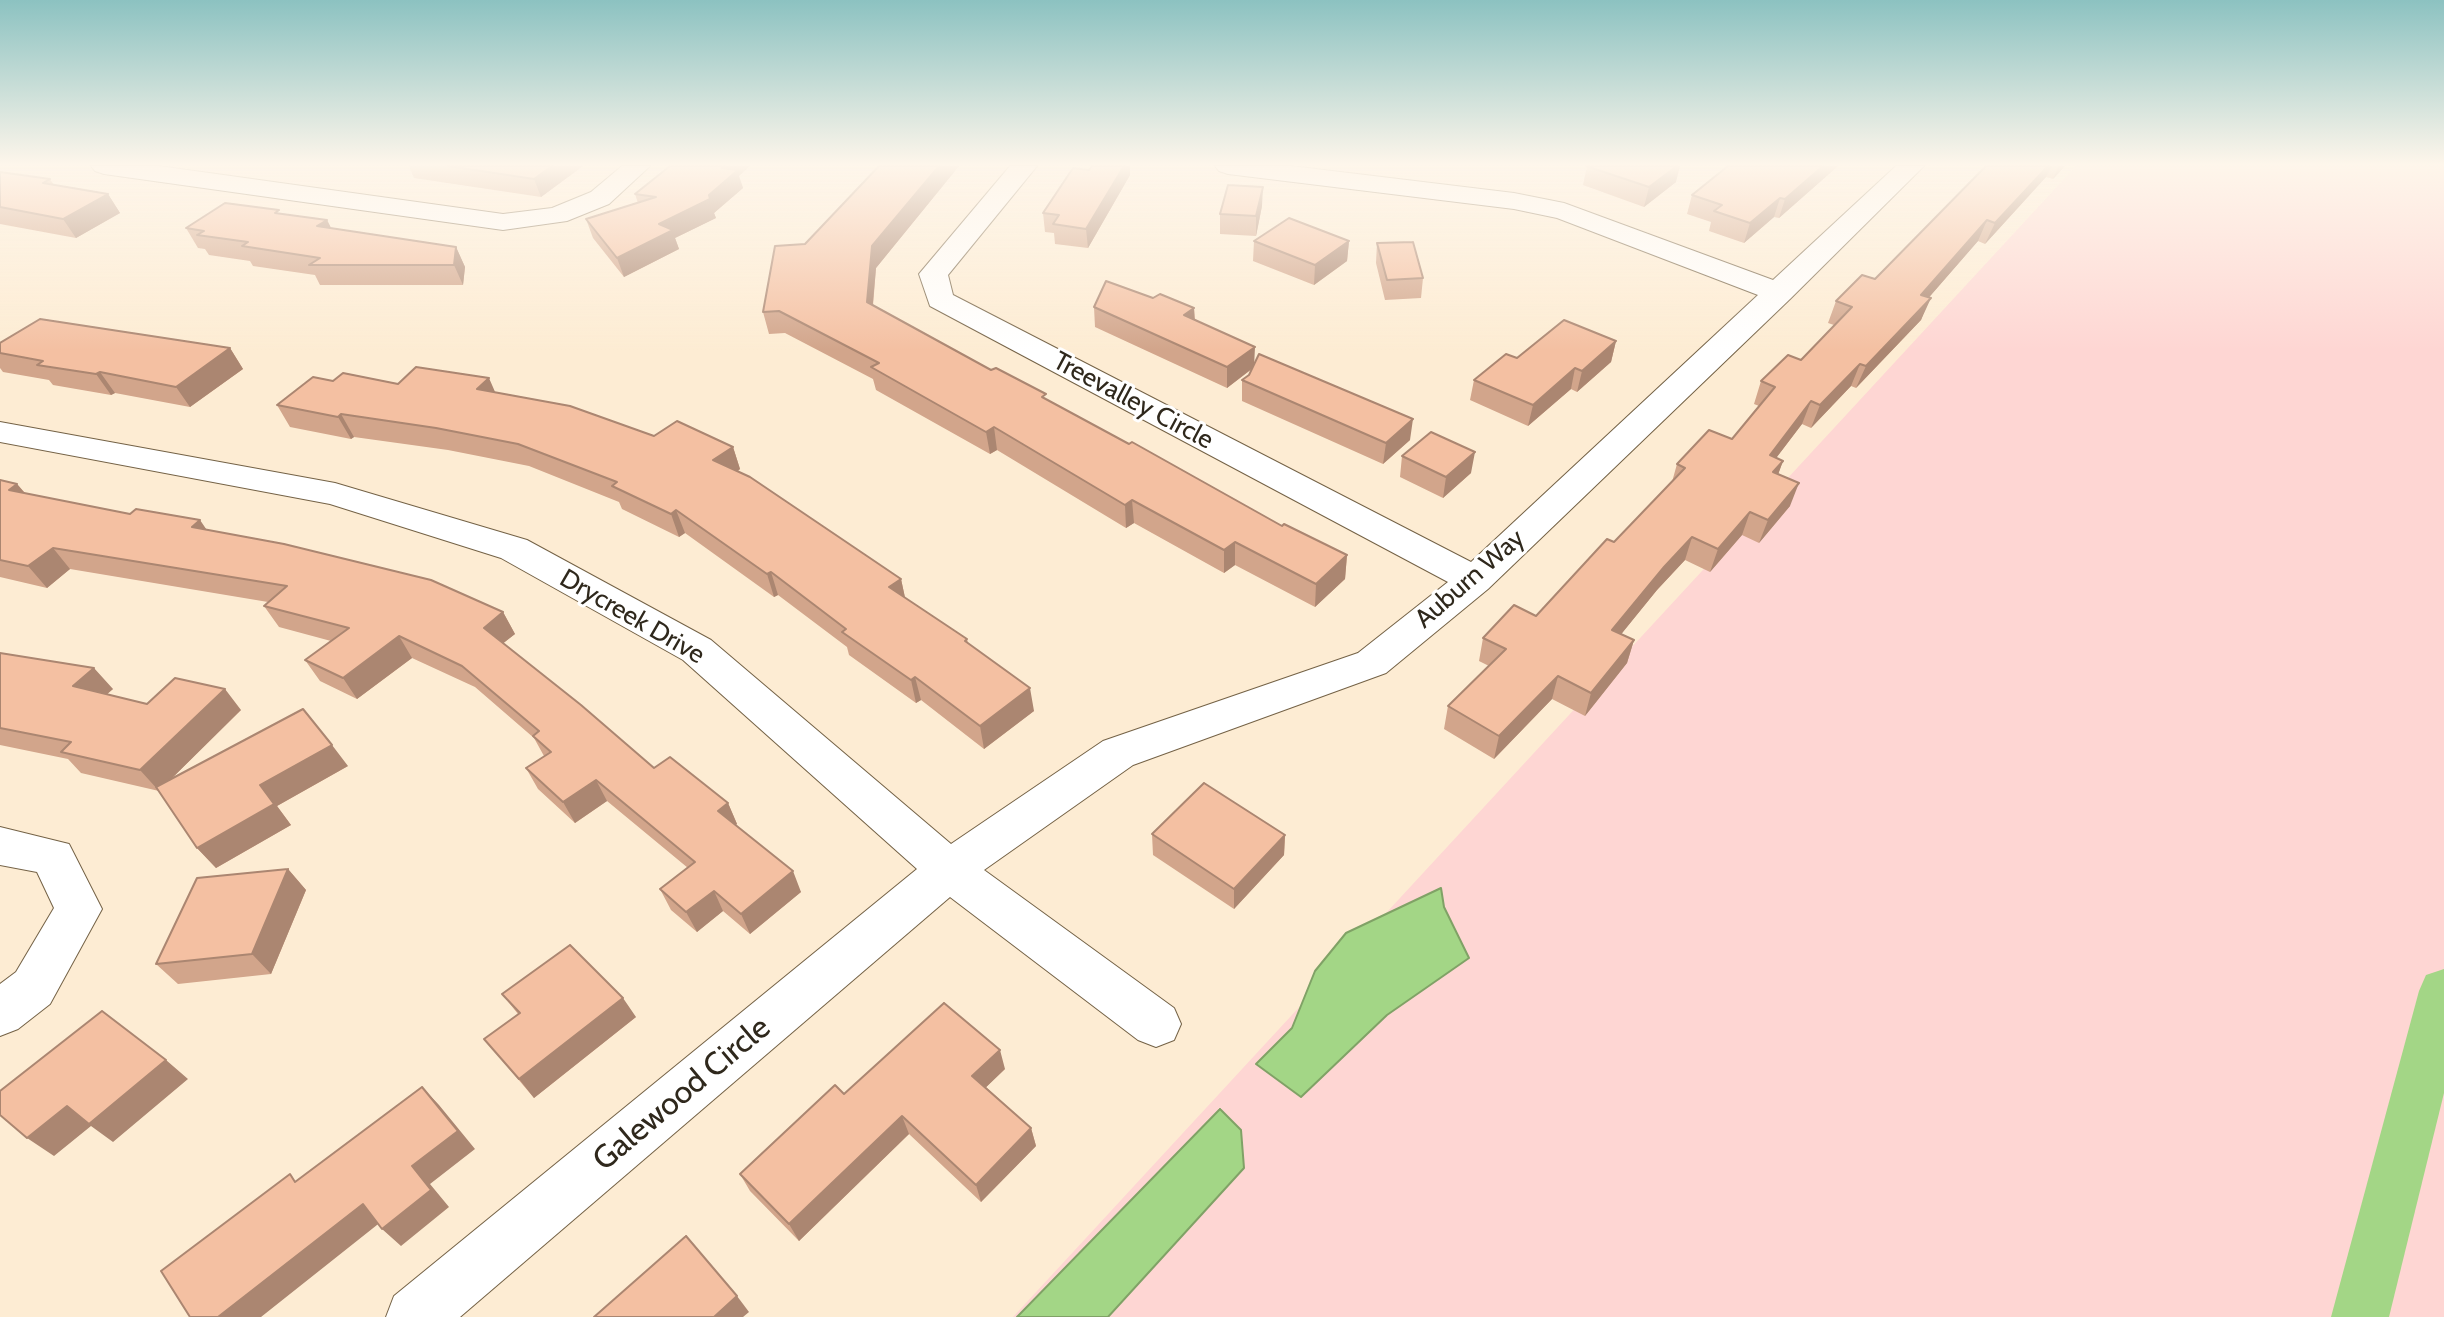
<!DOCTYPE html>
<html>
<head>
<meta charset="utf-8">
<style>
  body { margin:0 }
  canvas { display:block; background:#fdecd3 }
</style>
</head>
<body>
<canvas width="2444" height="1317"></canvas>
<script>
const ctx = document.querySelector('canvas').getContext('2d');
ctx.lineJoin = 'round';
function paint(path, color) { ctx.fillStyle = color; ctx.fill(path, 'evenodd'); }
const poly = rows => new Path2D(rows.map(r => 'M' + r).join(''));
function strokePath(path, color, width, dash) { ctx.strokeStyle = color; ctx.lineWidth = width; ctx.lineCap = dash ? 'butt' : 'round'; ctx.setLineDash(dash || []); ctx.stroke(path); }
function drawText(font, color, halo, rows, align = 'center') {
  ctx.font = font + ' Cabin,sans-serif'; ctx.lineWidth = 6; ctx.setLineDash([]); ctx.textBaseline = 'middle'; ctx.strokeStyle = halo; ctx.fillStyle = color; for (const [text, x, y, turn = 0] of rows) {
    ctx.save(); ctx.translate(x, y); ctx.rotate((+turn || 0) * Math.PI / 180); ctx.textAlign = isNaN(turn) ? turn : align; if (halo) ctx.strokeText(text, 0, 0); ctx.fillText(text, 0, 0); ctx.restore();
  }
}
paint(poly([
  [2076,166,2444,166,2444,1317,1013,1317]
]), '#fed6d3');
const water = poly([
  [1441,888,1444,907,1469,958,1387,1015,1301,1097,1256,1064,1292,1028,1315,971,1346,933,1441,888],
  [1220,1109,1241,1130,1244,1168,1108,1317,1017,1317,1220,1109]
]);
paint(water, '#a3d686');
strokePath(water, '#80a266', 2);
paint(poly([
  [2444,969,2444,1093,2389,1317,2331,1317,2419,991,2426,975,2444,969]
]), '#a3d686');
const street = poly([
  [91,166,159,166,503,214,552,208,591,192,622,166,650,166,609,204,567,221,503,230,104,174,95,171,91,166],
  [1010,166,1037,166,948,275,953,295,1471,562,1758,295,1557,218,1514,209,1228,174,1219,171,1215,166,1291,166,1514,193,1564,203,1773,280,1896,166,1924,166,1790,299,1488,589,1386,673,1133,765,984,870,1174,1008,1181,1024,1174,1040,1156,1047,1138,1040,950,897,460,1317,386,1317,394,1296,917,869,683,660,501,558,330,504,0,442,0,422,335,483,527,540,711,640,951,844,1103,741,1358,653,1448,582,930,306,919,274,1010,166],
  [0,827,69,844,102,909,50,1004,18,1029,0,1036,0,984,16,972,54,908,37,872,0,865,0,827]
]);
strokePath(street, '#746246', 2);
paint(street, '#fff');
paint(poly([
  [409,166,583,166,541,197,414,178],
  [879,166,959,166,876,268,873,306,1282,526,1347,555,1345,579,1315,607,1235,565,1224,573,1134,523,1126,528,997,450,990,454,876,390,873,379,785,333,769,334,763,312,805,244],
  [1092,166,1130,166,1130,175,1088,248,1055,244,1054,233,1045,232,1043,213,1089,170],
  [1587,166,1676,182,1644,207,1583,185],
  [1728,166,1838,166,1779,218,1774,217,1744,243,1709,231,1711,222,1687,214,1692,195],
  [1986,166,2065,166,2053,179,2046,177,1985,244,1978,241,1929,297,1921,320,1856,388,1851,386,1811,428,1802,424,1776,458,1783,461,1778,474,1790,506,1759,543,1742,535,1710,572,1685,560,1657,590,1621,634,1634,640,1627,663,1585,716,1552,699,1494,759,1444,729,1448,706,1489,666,1479,661,1483,638,1536,616,1614,542,1672,482,1677,464,1732,439,1759,406,1754,404,1761,381,1801,360,1834,325,1828,323,1836,301,1875,279],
  [0,172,50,179,54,185,108,194,120,213,76,238,0,224],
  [739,176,743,188,714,213,716,218,675,238,679,249,624,277,593,238,586,219,638,203,635,194],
  [1262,206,1256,236,1220,234,1220,214],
  [281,214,327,220,331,228,456,247,465,267,463,285,320,285,315,275,253,266,250,261,209,255,205,249,198,248,186,228],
  [1254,241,1349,241,1347,261,1314,285,1253,261],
  [1377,243,1423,278,1421,298,1385,300,1376,263],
  [1153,298,1194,308,1195,320,1255,363,1410,440,1383,464,1242,401,1242,380,1249,375,1252,369,1227,388,1095,327,1094,307],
  [1616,341,1611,362,1577,392,1571,389,1528,426,1470,400,1474,380,1517,358],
  [0,343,230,348,243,369,190,407,115,393,111,395,53,385,49,380,3,372,0,368],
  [333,381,495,392,654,436,733,447,740,469,738,471,901,579,905,598,967,639,968,643,1034,711,984,749,921,700,916,703,849,655,847,647,778,595,774,597,685,533,679,537,622,509,619,502,529,466,448,450,354,437,351,439,290,427,277,405],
  [1402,456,1471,473,1443,498,1400,477],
  [0,480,17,484,25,493,207,530,503,612,515,634,503,643,654,768,728,803,737,824,735,825,801,892,750,934,723,911,697,932,671,910,660,889,688,868,607,801,575,823,538,789,526,768,544,756,534,738,475,687,412,658,357,699,320,681,305,660,331,641,279,627,264,606,268,602,70,569,47,588,0,577],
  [0,653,113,689,107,694,147,704,241,710,170,780,348,766,277,806,291,825,216,868,197,848,159,791,81,773,68,759,0,745],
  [1152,834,1285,835,1284,855,1234,909,1153,855],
  [288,869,306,890,271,974,178,984,156,964],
  [502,994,636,1017,534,1098,484,1039,518,1014],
  [1005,1069,986,1087,1031,1128,1036,1146,981,1202,909,1134,799,1241,750,1191,740,1174,844,1094]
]), '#d2a58b');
paint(poly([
  [552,166,583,166,541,197,534,179],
  [724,166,750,166,739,176,743,188,714,213,716,218,675,238,679,249,624,277,617,258,659,224,709,195,722,168],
  [939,166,959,166,876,268,871,324,867,302,872,246],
  [1124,166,1130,166,1130,175,1088,248,1086,229],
  [1677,166,1680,166,1676,182,1644,207,1649,187],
  [1823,166,1838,166,1779,218,1785,199],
  [2048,166,2052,166,2046,177,1985,244,1995,223],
  [2059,166,2065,166,2053,179],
  [1263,187,1262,206,1256,236,1256,216],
  [108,194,120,213,76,238,63,219],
  [1780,198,1774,217,1744,243,1750,223],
  [327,220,337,240,317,226],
  [1987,220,1978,241,1912,317,1921,295],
  [1349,241,1347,261,1314,285,1315,265],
  [456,247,465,267,463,285,454,265],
  [1931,298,1921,320,1856,388,1866,366],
  [1194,308,1195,329,1184,315],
  [1616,341,1611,362,1577,392,1582,371],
  [1255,347,1254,367,1227,388,1227,367],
  [230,348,243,369,190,407,176,387],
  [1860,364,1851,386,1811,428,1820,405],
  [1575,368,1571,389,1528,426,1533,405],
  [100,372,115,393,111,395,96,374],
  [489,378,499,401,477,389],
  [1811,401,1802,424,1761,478,1770,455],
  [341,414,354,437,351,439,338,417],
  [1413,419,1410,440,1383,464,1386,443],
  [994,427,997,450,990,454,986,432],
  [733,447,740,469,721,483,713,460],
  [1475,452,1471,473,1443,498,1446,477],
  [1783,461,1775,483,1773,472],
  [1799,483,1790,506,1759,543,1768,520],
  [17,484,35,505,9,490],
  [1132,500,1134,523,1126,528,1125,505],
  [676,510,685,533,679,537,671,514],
  [1750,512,1742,535,1710,572,1718,549],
  [200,520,215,542,192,527],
  [1692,537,1685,560,1657,590,1606,653,1612,630,1664,567],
  [1235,542,1235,565,1224,573,1224,550],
  [53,548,70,569,47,588,28,566],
  [1347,555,1345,579,1315,607,1316,584],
  [771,572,778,595,774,597,767,574],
  [901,579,906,602,889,587],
  [503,612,515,634,496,649,484,628],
  [399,636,412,658,357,699,343,678],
  [1634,640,1627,663,1585,716,1591,693],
  [94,668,113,689,92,707,73,686],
  [1558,676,1552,699,1494,759,1499,736],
  [915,677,921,700,916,703,911,680],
  [1030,688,1034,711,984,749,980,726],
  [225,689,241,710,159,791,140,770],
  [332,745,348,766,277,806,291,825,216,868,197,848,260,785],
  [596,780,607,801,575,823,563,802],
  [728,803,737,824,727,832,718,811],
  [1285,835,1284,855,1234,909,1234,889],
  [288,869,306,890,271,974,252,954],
  [793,871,801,892,750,934,741,914],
  [714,891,723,911,697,932,686,912],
  [623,998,636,1017,534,1098,519,1079],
  [1000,1050,1005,1069,978,1095,972,1076],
  [166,1060,188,1079,113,1142,91,1126,54,1156,27,1138,67,1106],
  [422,1087,439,1105,475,1149,430,1184,449,1207,401,1246,382,1229,412,1166],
  [902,1116,909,1134,799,1241,789,1224],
  [1031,1128,1036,1146,981,1202,976,1185],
  [363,1204,382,1221,261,1317,218,1317],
  [737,1296,749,1312,743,1317,714,1317]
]), '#ab8671');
const building = poly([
  [448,166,552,166,534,179,448,166],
  [670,166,724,166,722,168,738,170,709,195,710,199,659,224,673,230,617,258,586,219,656,197,635,194,670,166],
  [879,166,939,166,872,246,867,302,991,370,996,368,1046,394,1042,397,1129,444,1132,442,1282,526,1284,524,1347,555,1316,584,1235,542,1224,550,1132,500,1125,505,994,427,986,432,871,367,879,363,779,311,763,312,775,246,805,244,879,166],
  [1092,166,1124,166,1086,229,1053,224,1059,215,1043,213,1073,168,1089,170,1092,166],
  [1586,166,1677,166,1649,187,1586,166],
  [1728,166,1823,166,1785,199,1780,198,1750,223,1714,211,1722,205,1692,195,1728,166],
  [1986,166,2048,166,1995,223,1987,220,1921,295,1931,298,1866,366,1860,364,1820,405,1811,401,1770,455,1783,461,1773,472,1799,483,1768,520,1750,512,1718,549,1692,537,1664,567,1612,630,1634,640,1591,693,1558,676,1499,736,1448,706,1506,649,1483,638,1514,605,1536,616,1607,539,1614,542,1685,468,1677,464,1709,430,1732,439,1775,387,1761,381,1788,355,1801,360,1852,307,1836,301,1862,275,1875,279,1986,166],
  [0,172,50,179,43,183,108,194,63,219,0,207,0,172],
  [1228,185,1263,187,1256,216,1220,214,1228,185],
  [225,203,279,210,275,213,327,220,317,226,456,247,454,265,309,265,320,258,242,246,248,242,197,235,204,231,186,228,225,203],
  [1289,218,1349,241,1315,265,1254,241,1289,218],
  [1413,242,1423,278,1387,280,1377,243,1413,242],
  [1106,281,1153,298,1160,294,1194,308,1184,315,1255,347,1227,367,1094,307,1106,281],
  [40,319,230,348,176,387,100,372,96,374,37,365,43,361,0,353,0,343,40,319],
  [1564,320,1616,341,1582,371,1575,368,1533,405,1474,380,1506,354,1517,358,1564,320],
  [1259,354,1413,419,1386,443,1242,380,1249,375,1259,354],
  [416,367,489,378,477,389,570,406,654,436,677,421,733,447,713,460,750,477,901,579,889,587,967,639,965,641,1030,688,980,726,915,677,911,680,842,632,846,629,771,572,767,574,676,510,671,514,612,486,617,482,518,444,436,428,341,414,338,417,277,405,313,377,333,381,343,373,398,384,416,367],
  [1431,432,1475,452,1446,477,1402,456,1431,432],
  [0,480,17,484,9,490,130,514,136,509,200,520,192,527,284,544,431,580,503,612,484,628,581,705,654,768,670,757,728,803,718,811,793,871,741,914,714,891,686,912,660,889,695,862,596,780,563,802,526,768,551,752,533,736,539,731,462,666,399,636,343,678,305,660,349,628,264,606,287,586,53,548,28,566,0,560,0,480],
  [0,653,94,668,73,686,147,704,175,678,225,689,140,770,61,752,71,742,0,728,0,653],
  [303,709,332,745,260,785,274,804,197,848,156,787,303,709],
  [1204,783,1285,835,1234,889,1152,834,1204,783],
  [288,869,252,954,156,964,197,878,288,869],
  [570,945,623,998,519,1079,484,1039,520,1013,502,994,570,945],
  [944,1003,1000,1050,972,1076,1031,1128,976,1185,902,1116,789,1224,740,1174,835,1085,844,1094,944,1003],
  [102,1011,166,1060,89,1124,67,1106,27,1138,0,1115,0,1091,102,1011],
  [422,1087,458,1131,412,1166,431,1190,382,1229,363,1204,218,1317,190,1317,161,1271,290,1174,295,1182,422,1087],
  [686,1236,737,1296,714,1317,594,1317,686,1236]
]);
paint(building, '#f4c0a2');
strokePath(building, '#ab8671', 2);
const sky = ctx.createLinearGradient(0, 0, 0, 350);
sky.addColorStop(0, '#8cc2c1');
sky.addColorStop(0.47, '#fef6eb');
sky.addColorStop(1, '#fef6eb00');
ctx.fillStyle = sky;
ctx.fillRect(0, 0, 2444, 350);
drawText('26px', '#2f281c', '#fff', [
  ["Treevalley Circle",1133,401,28],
  ["Auburn Way",1470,579,-41],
  ["Drycreek Drive",632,617,30]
]);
drawText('32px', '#2f281c', '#fff', [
  ["Galewood Circle",682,1094,-40]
]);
</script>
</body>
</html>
